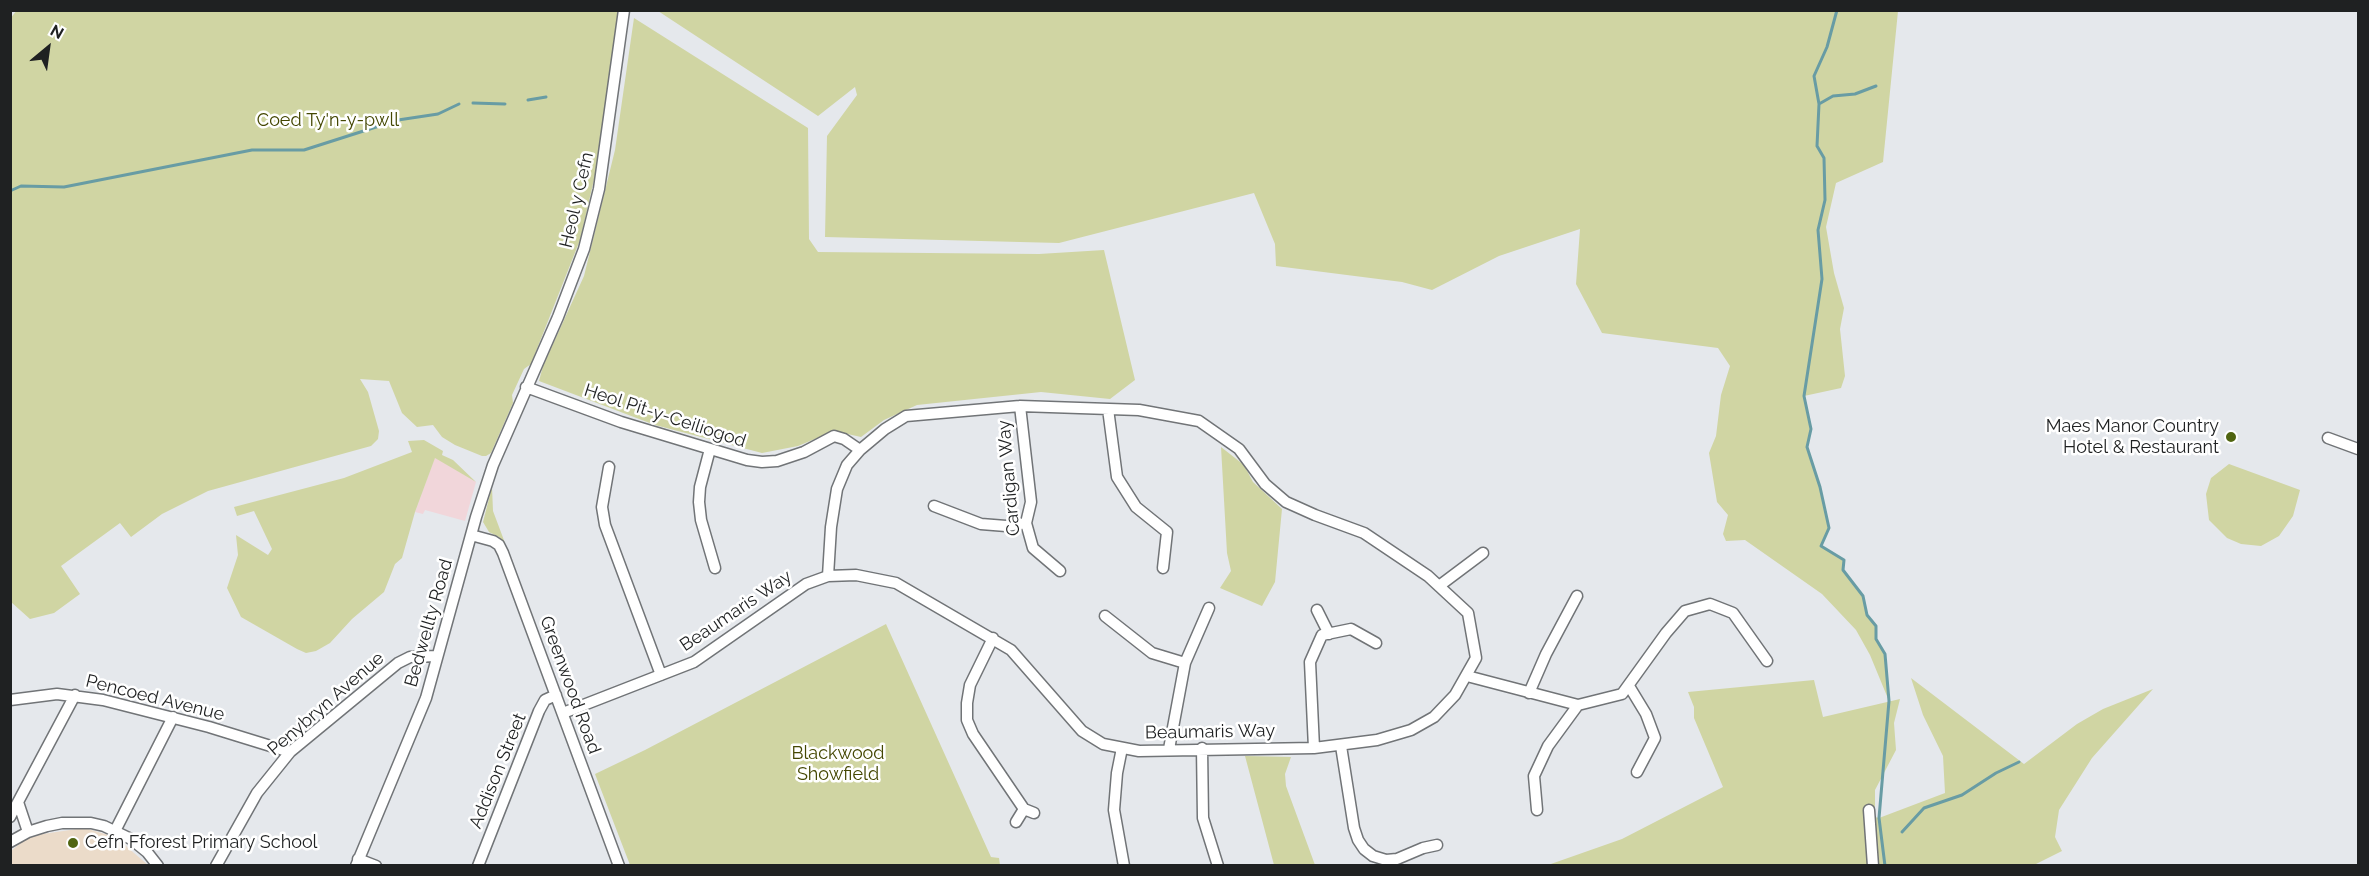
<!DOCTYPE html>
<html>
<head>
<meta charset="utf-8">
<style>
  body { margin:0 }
  #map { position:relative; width:2369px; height:876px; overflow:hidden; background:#e5e8ec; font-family:Raleway,sans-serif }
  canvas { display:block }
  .frame { position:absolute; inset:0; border:12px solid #1f2122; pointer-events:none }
  .north { position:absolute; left:18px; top:18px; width:60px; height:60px; -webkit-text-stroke:4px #fff; paint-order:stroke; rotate:29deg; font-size:16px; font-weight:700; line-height:24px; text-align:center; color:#1f2122 }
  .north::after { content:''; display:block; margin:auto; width:21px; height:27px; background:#1f2122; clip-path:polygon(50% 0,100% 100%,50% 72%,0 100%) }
</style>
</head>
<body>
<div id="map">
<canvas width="2369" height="876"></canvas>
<div class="frame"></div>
<div class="north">N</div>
</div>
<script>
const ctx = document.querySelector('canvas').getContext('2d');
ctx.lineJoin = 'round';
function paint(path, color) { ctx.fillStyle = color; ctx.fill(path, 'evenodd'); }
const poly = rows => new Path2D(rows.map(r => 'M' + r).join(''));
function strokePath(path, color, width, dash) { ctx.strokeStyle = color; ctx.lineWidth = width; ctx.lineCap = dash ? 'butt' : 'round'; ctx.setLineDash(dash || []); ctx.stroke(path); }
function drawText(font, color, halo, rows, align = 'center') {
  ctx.font = font + ' Raleway,sans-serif'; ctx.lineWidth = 5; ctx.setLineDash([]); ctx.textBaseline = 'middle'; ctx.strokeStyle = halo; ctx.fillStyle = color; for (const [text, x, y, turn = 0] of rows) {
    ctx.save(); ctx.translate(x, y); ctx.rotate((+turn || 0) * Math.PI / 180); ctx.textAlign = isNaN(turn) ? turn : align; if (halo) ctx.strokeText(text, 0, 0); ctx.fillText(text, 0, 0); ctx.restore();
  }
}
paint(poly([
  [435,457,476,482,465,521,425,510,423,514,415,512]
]), '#f1d6da');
paint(poly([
  [78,826,122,839,127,847,148,865,11,866,11,851,29,836,77,829]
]), '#ebdbc9');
paint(poly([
  [17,10,619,11,599,158,580,240,531,364,524,369,512,395,513,403,491,453,486,456,482,456,455,445,442,437,433,425,417,427,402,413,389,381,360,379,368,392,379,431,378,439,371,446,208,491,162,514,131,537,120,523,61,566,80,594,54,613,30,619,11,602,10,19],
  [658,11,1898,11,1883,162,1836,183,1826,227,1834,273,1844,308,1840,329,1845,376,1841,388,1804,396,1811,429,1807,447,1820,487,1829,528,1821,546,1844,560,1843,570,1863,596,1867,615,1876,626,1876,640,1885,654,1889,701,1870,655,1856,630,1822,594,1745,540,1726,541,1723,534,1728,515,1717,502,1709,453,1716,436,1721,395,1730,366,1718,348,1602,333,1576,284,1580,229,1499,256,1432,290,1402,282,1276,266,1275,244,1254,193,1059,243,825,237,827,136,857,95,855,87,818,116],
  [634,18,808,128,809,239,818,252,1039,254,1104,250,1135,380,1110,399,1041,392,917,405,884,420,861,437,834,431,798,446,762,453,655,425,539,381,543,366,584,276,615,150],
  [424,440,443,451,442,455,453,460,476,482,435,458,415,512,402,558,395,564,384,592,352,619,330,643,316,651,306,653,297,649,241,617,227,588,238,555,236,535,268,555,272,549,254,511,237,516,234,507,344,478,412,452,408,441],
  [1221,447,1244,465,1253,482,1282,509,1275,582,1262,606,1220,588,1231,571,1227,553],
  [2229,464,2300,490,2293,516,2279,536,2261,546,2241,544,2227,538,2209,520,2206,494,2211,478],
  [492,487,493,511,505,543,499,537,489,532,483,522],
  [886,624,991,857,999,858,1000,865,630,865,595,774,645,750],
  [1911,678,2024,764,2077,724,2103,709,2153,689,2092,758,2059,810,2055,837,2062,851,2034,865,1548,865,1622,839,1723,787,1694,718,1694,707,1688,692,1814,680,1823,717,1900,699,1894,723,1896,750,1875,790,1875,817,1879,818,1945,793,1943,756,1923,715],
  [1245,756,1291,757,1285,774,1286,786,1315,865,1274,865]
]), '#d0d5a3');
strokePath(poly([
  [1837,10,1827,47,1814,76,1819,104,1817,146,1824,158,1825,200,1818,230,1822,279,1804,396,1811,429,1807,447,1820,487,1829,528,1821,546,1844,560,1843,570,1863,596,1867,615,1876,626,1876,639,1885,654,1889,701,1879,818,1885,866],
  [528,100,546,97],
  [473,103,505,104],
  [1819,104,1833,96,1855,94,1876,86],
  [10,191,21,186,64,187,252,150,304,150,398,120,438,114,459,104],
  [1902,832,1924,808,1962,795,1996,773,2019,762]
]), '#689ca4', 3);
const minor = poly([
  [526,387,621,422,747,460,762,462,777,461,804,452,834,436,844,439,860,450],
  [1020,406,1031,502,1026,523,1033,548,1060,571],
  [1108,409,1117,477,1136,507,1167,532,1163,568],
  [2328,438,2358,449],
  [710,449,700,487,699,502,701,520,715,568],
  [609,467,602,507,605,525,661,675],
  [934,506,981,524,1006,526,1026,523],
  [471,535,493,541,499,545,503,553,619,866],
  [1439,586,1483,553],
  [1317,610,1329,634],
  [1105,616,1152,653,1185,663],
  [993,638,970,685,967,703,967,720,973,734,1024,809,1034,813],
  [1467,676,1578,705,1622,694,1666,633,1685,611,1710,604,1733,613,1767,661],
  [1629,686,1646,714,1655,738,1637,772],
  [1529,693,1546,654,1577,596],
  [10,700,57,694,103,700,209,727,290,752],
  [563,713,694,662,806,584,828,576,856,575,896,583,1011,650,1082,731,1103,744,1139,751,1314,748,1377,740,1411,730,1434,717,1455,695,1476,658,1468,613,1428,576,1364,533,1315,515,1286,502,1265,484,1239,449,1199,421,1139,410,1020,406,906,416,885,429,860,450,847,465,837,489,831,527,828,576],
  [1341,746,1354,828,1358,840,1364,849,1373,856,1386,860,1397,859,1423,848,1437,845],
  [1122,748,1117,773,1114,810,1124,866],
  [1202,748,1203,818,1218,866],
  [1314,748,1310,662,1322,635,1351,629,1376,643],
  [1169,749,1185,663,1209,608],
  [18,802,28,832],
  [1537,810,1534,776,1548,746,1578,705],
  [1869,810,1873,866],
  [10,817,75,695],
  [1016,822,1024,809],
  [115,831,173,717],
  [10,842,28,832,47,826,62,823,91,823,104,826,131,839,147,852,158,866],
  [358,859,376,866],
  [216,866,257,793,290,752,398,663,410,657,437,656],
  [356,866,426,698,476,517,493,465,558,317,584,249,599,189,624,10],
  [478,866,539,711,545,700,556,695]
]);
strokePath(minor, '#717477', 13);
strokePath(minor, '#fff', 10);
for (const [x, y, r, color] of [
  [2231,437,6,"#506511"],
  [73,843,6,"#506511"]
]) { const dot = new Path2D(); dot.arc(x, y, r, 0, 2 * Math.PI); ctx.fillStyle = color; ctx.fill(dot); strokePath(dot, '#fff', 2); }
drawText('18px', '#444702', '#fff', [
  ["Coed Ty'n-y-pwll",328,121],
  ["Blackwood",838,754],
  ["Showfield",838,775]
]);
drawText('18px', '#1f2122', '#fff', [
  ["Heol y Cefn",577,200,-77],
  ["Heol Pit-y-Ceiliogod",665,416,18],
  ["Cardigan Way",1009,478,-95],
  ["Beaumaris Way",736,611,-34],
  ["Bedwellty Road",429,623,-74],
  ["Greenwood Road",570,685,70],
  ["Pencoed Avenue",155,698,14],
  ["Penybryn Avenue",326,704,-41],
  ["Beaumaris Way",1210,732,-1],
  ["Addison Street",498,771,-68]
]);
drawText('18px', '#1f2122', '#fff', [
  ["Maes Manor Country",2219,427],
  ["Hotel & Restaurant",2219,448],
  ["Cefn Fforest Primary School",85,843,"left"]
], 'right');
</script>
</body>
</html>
